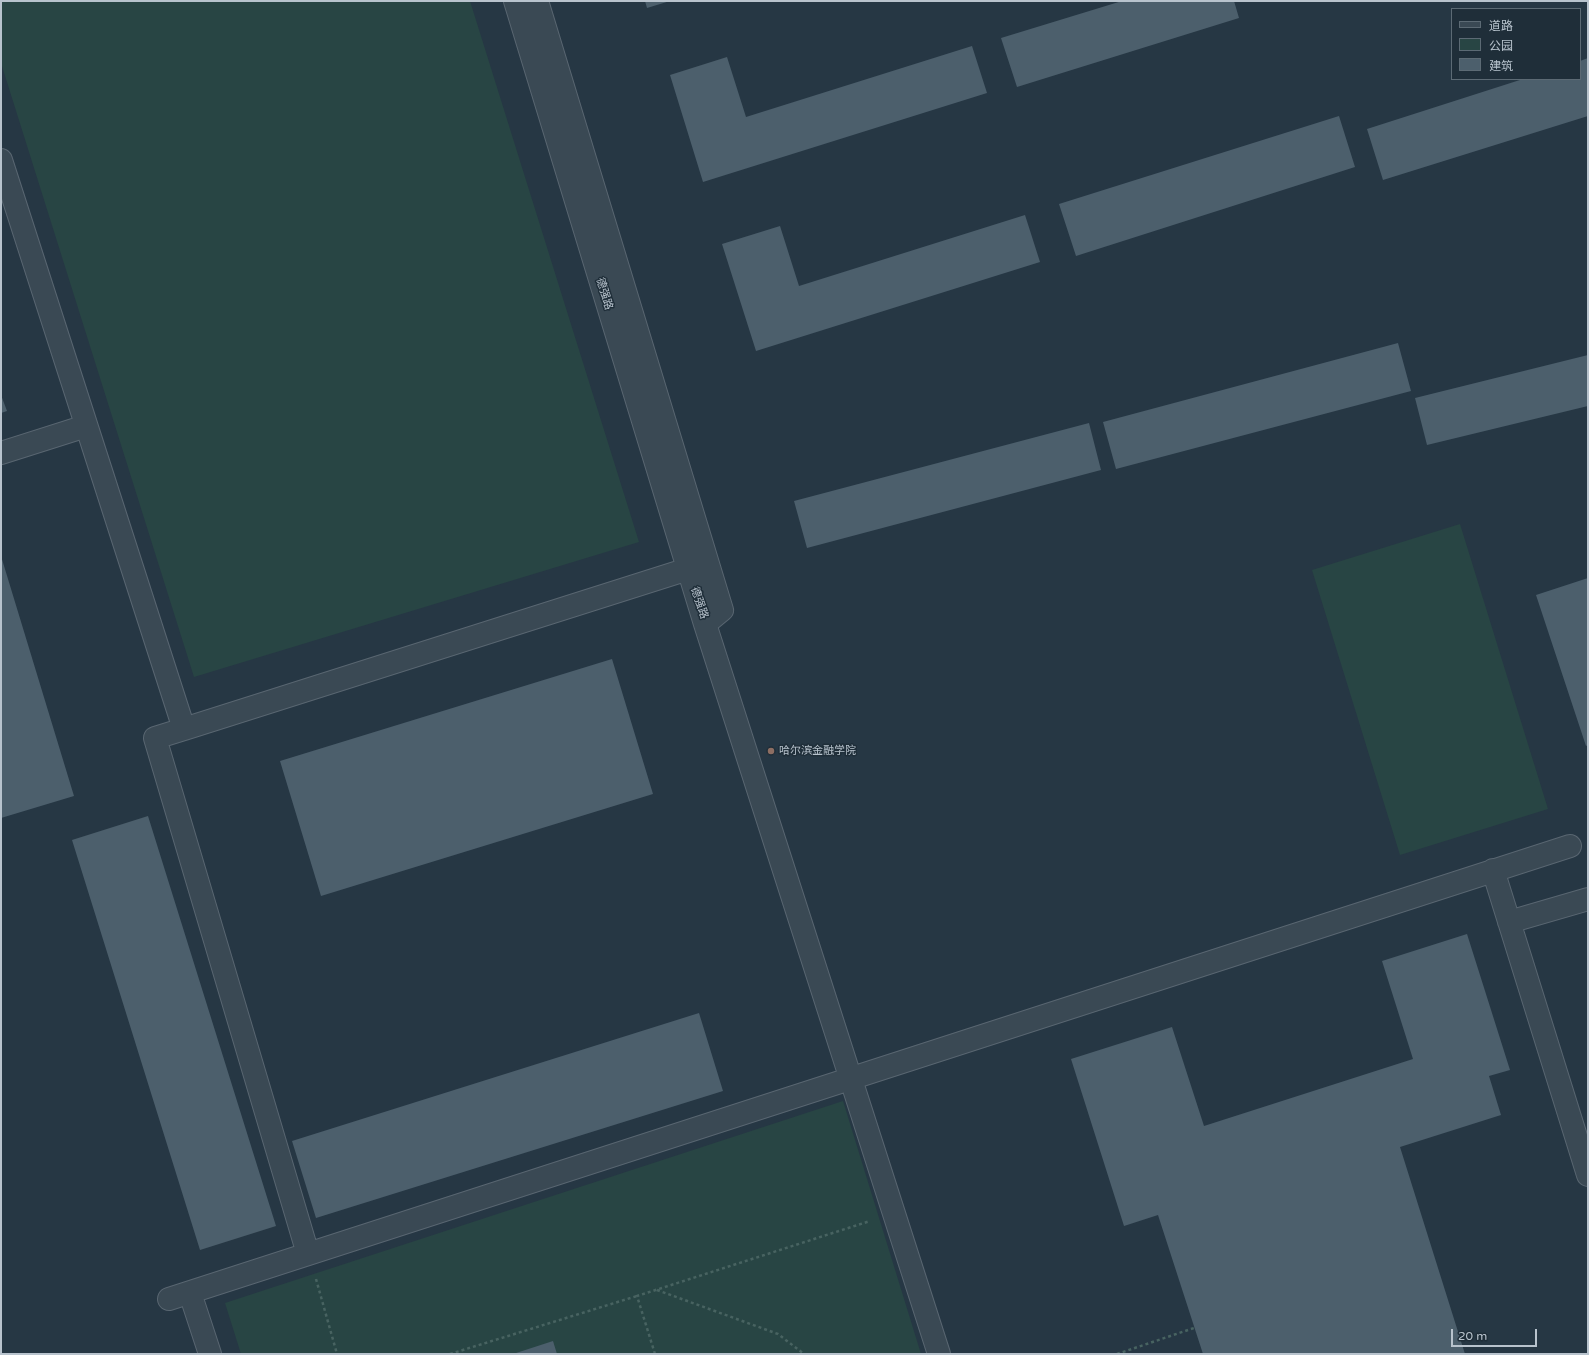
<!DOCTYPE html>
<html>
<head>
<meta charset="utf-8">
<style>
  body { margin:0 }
  #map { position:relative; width:1589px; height:1355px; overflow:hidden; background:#263744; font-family:"Varela Round","Noto Sans SC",sans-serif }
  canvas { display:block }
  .frame { position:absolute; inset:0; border:2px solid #b8c3cd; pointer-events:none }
  .legend { position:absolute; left:1451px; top:8px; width:130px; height:72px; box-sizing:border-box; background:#1f2e39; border:1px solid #5c6a74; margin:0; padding:5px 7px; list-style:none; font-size:12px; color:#b8c3cd }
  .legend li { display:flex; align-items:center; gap:8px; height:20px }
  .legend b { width:20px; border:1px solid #5c6a74 }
  .scale { position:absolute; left:1451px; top:1329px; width:86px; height:18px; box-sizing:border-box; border:2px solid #b8c3cd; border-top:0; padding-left:5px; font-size:12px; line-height:14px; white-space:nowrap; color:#b8c3cd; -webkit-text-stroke:3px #1f2e39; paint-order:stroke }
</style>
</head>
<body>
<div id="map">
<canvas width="1589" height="1355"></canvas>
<div class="frame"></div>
<ul class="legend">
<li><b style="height:5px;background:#3a4954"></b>道路</li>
<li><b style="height:11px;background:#284544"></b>公园</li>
<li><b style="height:11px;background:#4c5f6c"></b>建筑</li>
</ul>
<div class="scale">20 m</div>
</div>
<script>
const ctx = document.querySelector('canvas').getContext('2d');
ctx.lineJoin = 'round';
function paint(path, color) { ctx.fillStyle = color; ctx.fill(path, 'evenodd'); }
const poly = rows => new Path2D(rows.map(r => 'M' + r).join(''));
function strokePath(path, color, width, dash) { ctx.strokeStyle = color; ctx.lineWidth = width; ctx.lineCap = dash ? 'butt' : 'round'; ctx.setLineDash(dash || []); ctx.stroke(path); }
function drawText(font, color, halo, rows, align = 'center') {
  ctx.font = font + ' "Varela Round","Noto Sans SC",sans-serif'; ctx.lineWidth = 3; ctx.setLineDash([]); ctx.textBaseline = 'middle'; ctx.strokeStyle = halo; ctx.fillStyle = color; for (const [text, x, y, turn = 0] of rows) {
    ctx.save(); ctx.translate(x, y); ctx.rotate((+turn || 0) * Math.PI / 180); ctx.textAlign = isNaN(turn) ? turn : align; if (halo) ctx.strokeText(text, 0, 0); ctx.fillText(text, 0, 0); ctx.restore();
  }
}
paint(poly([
  [1,1,470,1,639,542,194,677,1,63],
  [1460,524,1548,809,1400,855,1312,570],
  [843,1101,921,1354,241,1354,225,1303]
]), '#284544');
paint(poly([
  [645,1,670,1,647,8],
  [1122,1,1234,1,1239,18,1017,87,1001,38],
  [972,46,987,93,703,182,670,75,727,57,746,117],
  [1588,58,1588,116,1383,180,1367,129,1523,79,1580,79,1580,61],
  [1339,116,1355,167,1076,256,1059,204],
  [1025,215,1040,262,756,351,722,244,780,226,799,286],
  [1398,343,1411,391,1116,469,1103,422],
  [1588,355,1588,406,1427,445,1415,398],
  [1,395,7,411,1,413],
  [1089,423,1101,470,807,548,794,501],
  [1,556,74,796,1,818],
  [1588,578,1588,745,1586,746,1536,595],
  [612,659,653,794,321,896,280,761],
  [148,816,276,1226,200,1250,72,840],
  [1467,934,1510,1070,1489,1076,1501,1115,1400,1147,1465,1354,1203,1354,1158,1215,1124,1226,1071,1059,1172,1027,1204,1126,1413,1059,1382,961],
  [699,1013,723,1091,316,1218,292,1141],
  [553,1341,557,1354,513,1354]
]), '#4c5f6c');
const minor = poly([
  [515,1,705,624,939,1354],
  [537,1,722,610,705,624],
  [1,160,184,729,688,569],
  [1,453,86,426],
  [184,729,155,738,308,1254],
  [1493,870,1588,1175],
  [1509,922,1588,899],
  [190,1293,210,1354],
  [169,1299,1570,846]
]);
strokePath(minor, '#596671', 24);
strokePath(poly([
  [316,1279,337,1354],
  [657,1290,778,1334,804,1354],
  [450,1354,637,1296],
  [655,1354,637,1296,870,1221],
  [1117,1354,1194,1328]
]), '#486361', 2.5, [3, 3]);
strokePath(minor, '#3a4954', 22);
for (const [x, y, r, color] of [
  [771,751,4,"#8d6e63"]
]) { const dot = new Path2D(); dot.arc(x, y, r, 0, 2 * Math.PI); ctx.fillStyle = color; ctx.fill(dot); strokePath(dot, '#1f2e39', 1.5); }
drawText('11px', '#b8c3cd', '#1f2e39', [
  ["德强路",604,294,73],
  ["德强路",699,603,71]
]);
drawText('11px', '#b8c3cd', '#1f2e39', [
  ["哈尔滨金融学院",779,751]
], 'left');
</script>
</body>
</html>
